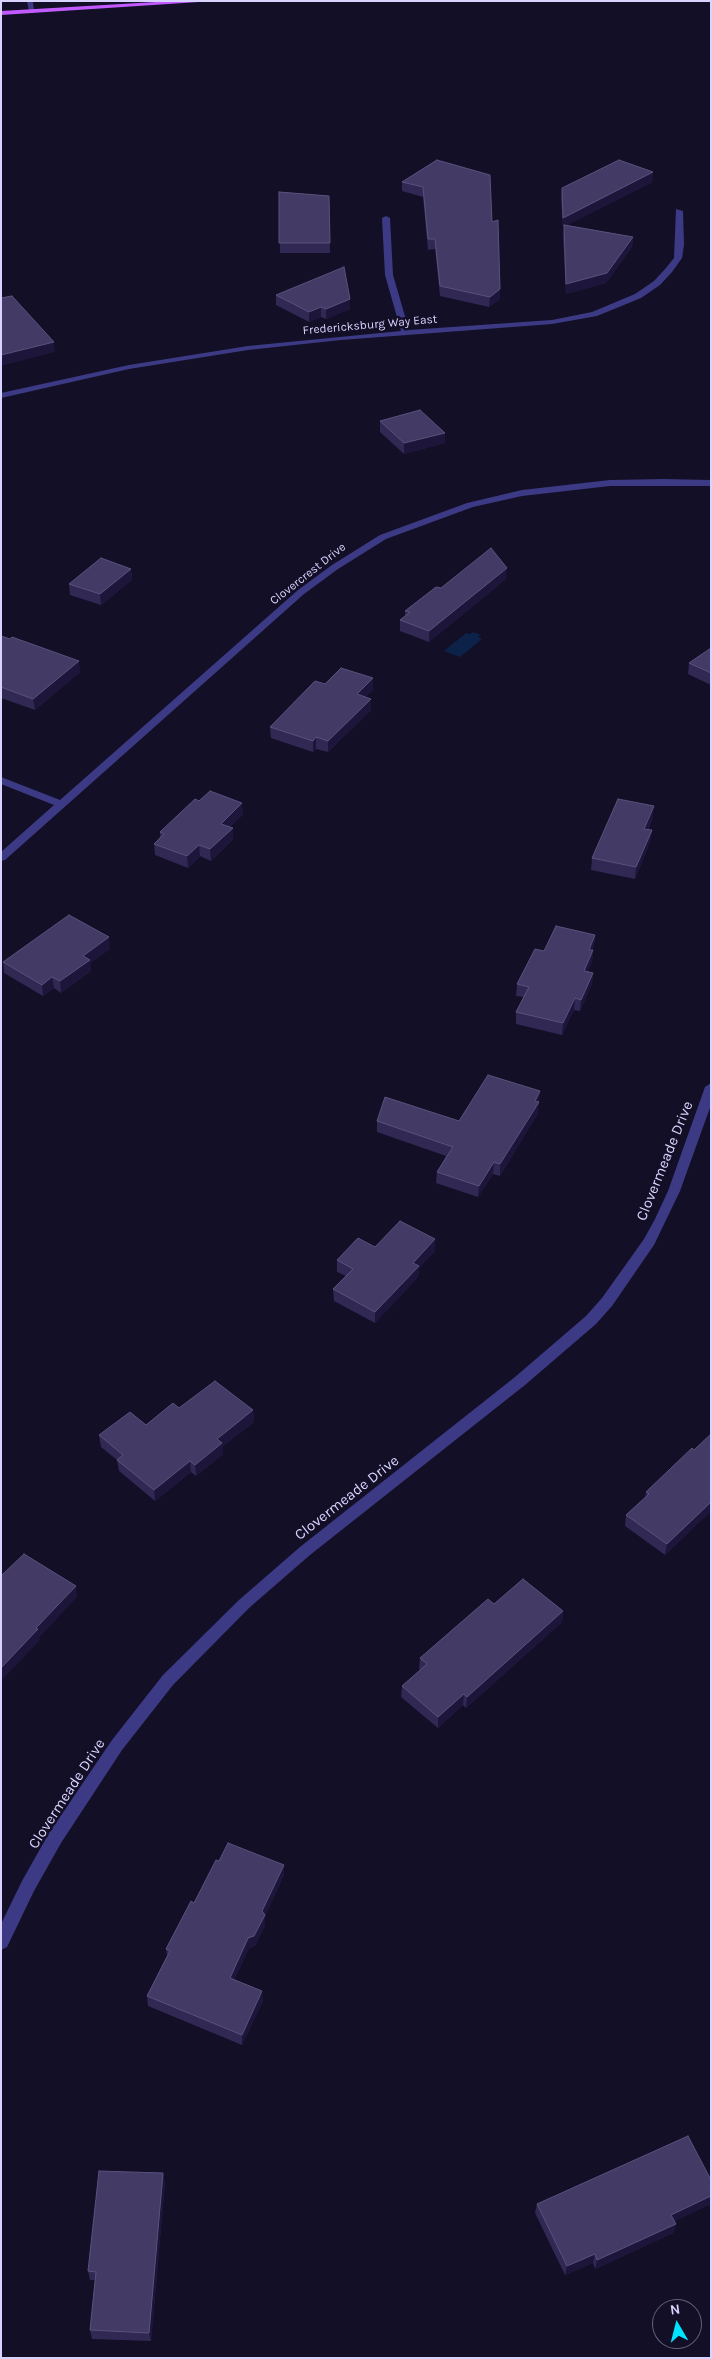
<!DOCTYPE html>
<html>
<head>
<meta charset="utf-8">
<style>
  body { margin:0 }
  #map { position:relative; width:712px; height:2359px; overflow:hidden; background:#130f26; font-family:Karla,sans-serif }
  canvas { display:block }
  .frame { position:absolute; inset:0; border:2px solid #d9d4ff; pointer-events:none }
  .north { position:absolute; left:652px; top:2299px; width:50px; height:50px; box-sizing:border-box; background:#130f26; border:1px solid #625e7d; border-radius:50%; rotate:352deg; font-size:14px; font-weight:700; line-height:20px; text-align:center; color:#d9d4ff }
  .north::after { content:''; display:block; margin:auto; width:18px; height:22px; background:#00e5ff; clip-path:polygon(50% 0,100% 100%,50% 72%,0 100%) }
</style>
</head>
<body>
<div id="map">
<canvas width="712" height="2359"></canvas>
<div class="frame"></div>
<div class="north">N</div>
</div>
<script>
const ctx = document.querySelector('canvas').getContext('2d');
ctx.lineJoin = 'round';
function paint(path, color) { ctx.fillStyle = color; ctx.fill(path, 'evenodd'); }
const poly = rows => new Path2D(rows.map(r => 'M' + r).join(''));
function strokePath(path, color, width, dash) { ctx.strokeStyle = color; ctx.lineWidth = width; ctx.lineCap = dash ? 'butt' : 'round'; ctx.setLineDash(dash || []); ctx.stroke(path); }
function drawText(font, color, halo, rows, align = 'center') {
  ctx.font = font + ' Karla,sans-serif'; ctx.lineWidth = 5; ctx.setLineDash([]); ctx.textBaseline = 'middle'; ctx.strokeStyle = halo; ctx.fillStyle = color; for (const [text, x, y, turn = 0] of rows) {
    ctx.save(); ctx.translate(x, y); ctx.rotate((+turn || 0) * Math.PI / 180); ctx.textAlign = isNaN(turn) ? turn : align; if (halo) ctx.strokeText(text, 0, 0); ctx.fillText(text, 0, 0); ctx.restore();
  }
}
paint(poly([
  [473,632,481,635,478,637,482,639,460,657,444,651,466,633,470,634]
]), '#0c2248');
paint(poly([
  [27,1,33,1,34,12,29,11,27,1],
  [676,209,683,211,684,245,682,258,672,272,660,285,641,298,597,316,552,324,341,340,248,350,129,369,1,398,1,393,129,365,248,346,401,331,385,275,382,218,386,216,390,218,393,275,409,330,552,320,592,312,635,294,654,281,666,268,674,258,676,209],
  [664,479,711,480,711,486,610,486,522,496,473,507,386,539,338,569,304,594,5,860,1,861,1,852,54,805,1,784,1,777,60,800,298,590,332,565,380,535,467,503,522,490,610,480,664,479],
  [711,1083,711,1105,680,1191,654,1245,612,1306,596,1324,525,1385,310,1555,249,1608,173,1685,122,1750,61,1843,34,1891,7,1947,1,1950,1,1924,22,1881,49,1833,112,1740,163,1675,239,1600,300,1547,515,1377,586,1316,602,1298,644,1239,655,1219,668,1191,705,1087,711,1083]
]), '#3d3a85');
paint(poly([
  [173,1,214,1,1,15,1,11,173,1]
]), '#c25bff');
paint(poly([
  [437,160,492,222,500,299,489,307,440,296,435,249,428,250,423,197,402,191,402,182],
  [653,172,652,182,567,225,633,237,632,247,606,283,566,294,563,235,564,227,563,227,561,198,562,188],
  [279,192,329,196,330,253,280,253],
  [276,295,350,299,350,309,326,319,321,317,309,322,276,305],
  [380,421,445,443,404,454,380,432],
  [131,569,132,580,101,605,70,595,69,584],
  [506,579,429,642,400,631,400,620,405,616,405,611,441,588],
  [1,636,80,672,35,710,1,698],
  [711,648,711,685,688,674,689,663],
  [325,684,373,690,365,697,371,710,328,752,316,749,313,752,271,738,270,727],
  [243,814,230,827,233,828,233,839,211,861,200,856,188,868,155,855,154,844,160,837,160,832],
  [653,817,648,830,652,830,650,842,635,879,591,870,592,858],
  [595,935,594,947,592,950,593,950,592,962,588,971,593,973,592,984,580,1011,574,1010,562,1035,516,1024,516,1012,524,997,516,996,517,984,544,951],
  [110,949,90,963,91,971,61,993,54,988,43,996,4,973,3,962],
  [539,1103,538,1104,538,1113,500,1176,493,1174,478,1197,436,1183,437,1172,446,1156,377,1132,377,1121,459,1121],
  [375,1247,435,1251,419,1268,418,1277,375,1323,334,1301,333,1289,346,1276,337,1272,337,1260],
  [179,1408,253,1410,254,1422,223,1446,223,1454,196,1476,191,1472,155,1501,119,1471,117,1460,101,1447,99,1435,146,1425],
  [711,1434,711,1511,665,1555,625,1526,626,1515,645,1498,646,1492,694,1450],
  [494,1604,563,1611,562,1622,466,1708,463,1705,438,1728,401,1697,402,1686,421,1670,419,1669,420,1658],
  [284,1865,284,1875,265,1916,265,1925,255,1946,249,1948,234,1980,263,2001,242,2045,148,2006,147,1996,167,1956,166,1949,194,1903],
  [163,2173,165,2182,151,2341,92,2339,90,2330,95,2280,90,2280,88,2271],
  [711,2180,711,2204,674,2221,676,2224,673,2233,595,2269,593,2263,565,2275,535,2213,537,2204]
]), '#312854');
paint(poly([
  [653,172,652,182,563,227,563,218],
  [633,237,632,247,606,283,566,294,566,284],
  [500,289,500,299,489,307,490,297],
  [350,299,350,309,326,319,326,309],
  [321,307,321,317,309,322,309,312],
  [54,342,55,352,1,366,1,355],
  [445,433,445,443,404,454,404,443],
  [507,568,506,579,429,642,429,631],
  [131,569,132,580,101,605,100,594],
  [79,661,80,672,35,710,33,699],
  [373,678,373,690,357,705,357,694],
  [371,699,371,710,328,752,328,741],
  [316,737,316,749,313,752,313,741],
  [242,803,243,814,222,835,221,824],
  [654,806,653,817,643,840,644,829],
  [233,828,233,839,211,861,210,849],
  [652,830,650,842,635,879,636,867],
  [199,845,200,856,188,868,187,856],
  [595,935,594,947,588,961,589,950],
  [109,937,110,949,90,963,91,971,61,993,60,981,83,956],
  [593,950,592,962,583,982,584,971],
  [593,973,592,984,580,1011,581,1000],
  [52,977,54,988,43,996,42,985],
  [575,998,574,1010,562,1035,563,1023],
  [540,1091,538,1113,500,1176,500,1164],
  [494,1162,493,1174,478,1197,479,1186],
  [435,1239,435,1251,419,1268,418,1277,375,1323,375,1312,413,1263],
  [253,1410,254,1422,223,1446,223,1454,196,1476,195,1465,217,1439],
  [190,1461,191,1472,155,1501,154,1490],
  [711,1502,711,1511,665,1555,667,1544],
  [76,1586,77,1597,39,1638,40,1640,1,1681,1,1668,36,1628],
  [563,1611,562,1622,466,1708,467,1697],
  [464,1694,463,1705,438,1728,438,1717],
  [284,1865,284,1875,265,1916,265,1925,255,1946,249,1948,230,1988,230,1978],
  [262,1991,263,2001,242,2045,242,2035],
  [163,2173,165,2182,151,2341,149,2333],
  [711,2196,711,2204,669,2224,671,2215],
  [676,2224,673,2233,595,2269,597,2260],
  [595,2254,593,2263,565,2275,567,2266]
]), '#1d163a');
const building = poly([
  [437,160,490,175,492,222,498,220,500,289,490,297,440,286,435,239,428,239,423,187,402,182,437,160],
  [619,160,653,172,563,218,562,188,619,160],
  [279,192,329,196,330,243,279,243,279,192],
  [564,225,633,237,607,273,566,284,564,225],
  [344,267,350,299,326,309,321,307,309,312,276,295,344,267],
  [12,296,54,342,1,355,1,298,12,296],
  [420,410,445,433,404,443,380,421,420,410],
  [491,548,507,568,429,631,400,620,410,612,405,611,436,587,441,588,491,548],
  [101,558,131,569,100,594,69,584,101,558],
  [1,636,10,639,12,637,79,661,33,699,1,687,1,636],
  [711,648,711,673,689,663,711,648],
  [341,668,373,678,357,694,371,699,328,741,316,737,313,741,270,727,315,681,325,684,341,668],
  [210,791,242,803,221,824,233,828,210,849,199,845,187,856,154,844,164,834,160,832,195,799,199,801,210,791],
  [618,799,654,806,644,829,652,830,636,867,592,858,618,799],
  [69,915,109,937,83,956,90,960,60,981,52,977,42,985,3,962,69,915],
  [556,926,595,935,589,950,593,950,584,971,593,973,581,1000,575,998,563,1023,516,1012,529,987,517,984,535,949,544,951,556,926],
  [488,1075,540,1091,535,1101,539,1102,500,1164,494,1162,479,1186,437,1172,453,1147,377,1121,385,1097,459,1121,488,1075],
  [400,1221,435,1239,413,1263,419,1266,375,1312,333,1289,353,1269,337,1260,358,1238,375,1247,400,1221],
  [215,1381,253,1410,217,1439,222,1443,195,1465,190,1461,154,1490,117,1460,123,1455,99,1435,130,1412,146,1425,173,1403,179,1408,215,1381],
  [711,1434,711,1502,667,1544,626,1515,649,1494,646,1492,692,1448,694,1450,711,1434],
  [24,1554,76,1586,36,1628,38,1629,1,1668,1,1575,2,1575,24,1554],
  [523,1579,563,1611,467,1697,464,1694,438,1717,402,1686,427,1664,420,1658,488,1599,494,1604,523,1579],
  [228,1843,284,1865,262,1911,265,1915,254,1936,248,1938,230,1978,262,1991,242,2035,147,1996,170,1951,166,1949,191,1901,194,1903,216,1860,219,1861,228,1843],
  [688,2136,711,2180,711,2196,671,2215,676,2224,597,2260,595,2254,567,2266,537,2204,688,2136],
  [99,2171,163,2173,149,2333,90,2330,96,2272,88,2271,99,2171]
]);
paint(building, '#433a66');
strokePath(building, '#5a527e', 1);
drawText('12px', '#d9d4ff', '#130f26', [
  ["Fredericksburg Way East",370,325,-5],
  ["Clovercrest Drive",308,574,-38]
]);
drawText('15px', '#d9d4ff', '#130f26', [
  ["Clovermeade Drive",665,1161,-68],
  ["Clovermeade Drive",347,1498,-38],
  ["Clovermeade Drive",67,1794,-57]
]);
</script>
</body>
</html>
